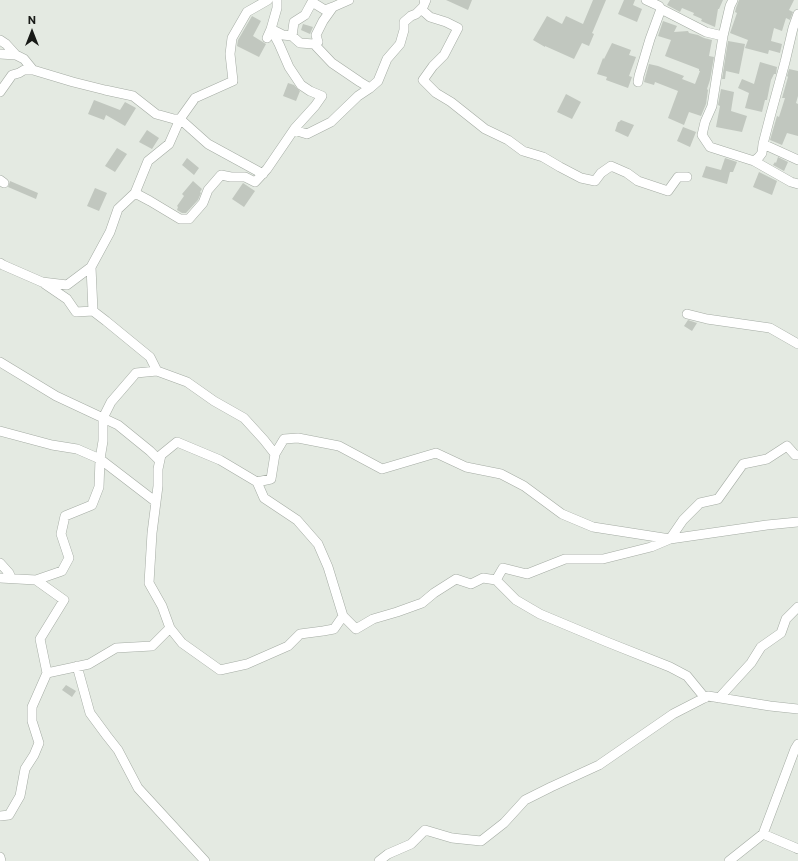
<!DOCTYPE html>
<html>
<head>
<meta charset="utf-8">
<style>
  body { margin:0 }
  #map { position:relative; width:798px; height:861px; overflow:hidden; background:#e4eae2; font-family:Commissioner,sans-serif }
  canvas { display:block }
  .north { position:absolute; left:12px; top:12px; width:40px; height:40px; -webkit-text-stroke:3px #e4eae2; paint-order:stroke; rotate:0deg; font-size:11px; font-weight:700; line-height:16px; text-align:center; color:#181a17 }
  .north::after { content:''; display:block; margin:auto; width:14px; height:18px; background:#181a17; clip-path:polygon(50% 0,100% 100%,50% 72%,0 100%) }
</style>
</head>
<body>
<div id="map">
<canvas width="798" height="861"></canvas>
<div class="north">N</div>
</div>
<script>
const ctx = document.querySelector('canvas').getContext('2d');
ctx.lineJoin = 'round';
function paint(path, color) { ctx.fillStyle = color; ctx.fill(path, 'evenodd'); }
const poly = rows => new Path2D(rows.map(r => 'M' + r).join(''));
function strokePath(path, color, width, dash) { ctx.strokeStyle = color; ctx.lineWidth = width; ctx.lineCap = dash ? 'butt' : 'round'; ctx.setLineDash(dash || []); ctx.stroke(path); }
paint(poly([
  [446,0,472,0,468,10],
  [593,0,606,0,593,31,592,33,594,34,589,46,582,43,574,59,545,46,545,47,533,40,547,16,562,24,566,16,583,24],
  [624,0,635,0,633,5,642,9,637,22,618,14],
  [670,0,723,0,719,9,718,9,715,27,701,21,702,19,693,15,694,13,682,8,680,12,667,5],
  [739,0,794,0,789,10,793,12,790,20,786,18,782,31,774,28,771,41,782,44,780,53,769,50,768,54,745,48,748,40,730,33,737,13,735,12,736,8],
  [252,16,261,21,253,36,266,44,259,57,237,46,238,40],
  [663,21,677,26,674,32,688,31,689,33,698,35,704,38,712,40,709,56,714,57,710,80,707,89,708,90,706,104,701,116,689,112,684,125,668,118,678,91,655,82,654,85,644,82,649,64,658,66,684,76,682,79,695,84,700,71,699,71,699,69,665,56,671,40,658,36],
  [303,24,313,27,310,34,301,30],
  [728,41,745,44,739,74,726,71,725,79,722,79],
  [612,43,631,50,629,55,636,57,629,76,632,77,628,88,606,80,607,77,597,74,603,58,604,59],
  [760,62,777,67,776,74,774,74,771,80,767,100,765,100,762,112,745,108,749,93,738,88,742,79,754,84],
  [789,69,798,71,798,96,796,103,798,104,798,136,787,133,782,145,770,140,777,116,779,117,785,98,782,98,788,77,787,76],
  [288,83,294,85,300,91,296,101,283,96],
  [721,89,734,92,731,111,747,116,742,132,716,127,720,106,718,105],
  [566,94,581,102,572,119,557,112],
  [94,100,120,110,125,102,136,108,125,126,106,115,104,120,88,114],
  [621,120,634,125,628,137,615,131,618,122,619,122],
  [683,127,696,132,690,147,677,141],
  [147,130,159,138,152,149,139,142],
  [117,148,127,154,115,172,105,166],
  [778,157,788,162,784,171,773,165,775,162,776,163],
  [187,158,199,168,194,175,182,165],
  [725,158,737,162,733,172,730,172,727,184,702,177,706,166,721,170],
  [759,172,777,181,772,195,753,187],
  [10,181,38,193,36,199,8,187],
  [193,181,202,189,200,192,201,193,198,200,186,213,182,213,177,210,178,207,177,206,184,196,182,194],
  [243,183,255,191,244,207,232,199],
  [95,188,107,193,99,211,87,206],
  [688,320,697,323,692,331,684,326],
  [66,685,76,691,72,697,62,690]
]), '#c1c7bf');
const street = poly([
  [646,0,659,6,661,9,706,32,723,36],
  [733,0,730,6,723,36,712,106,705,122,702,135,710,147,754,161,791,182,798,184],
  [421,9,430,17,446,22,458,28,444,55,433,66,423,80,436,93,451,102,485,129,508,140,523,151,543,157,560,167,581,178,595,181,601,173,611,166,627,173,638,181,668,191,678,177,687,177],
  [292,36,294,22,305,15,312,2,325,10,333,7],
  [267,38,271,29,283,35,292,36,300,43,314,44,332,63,360,82,370,88,378,81,387,59,400,44,404,30,404,22,411,16,416,14,423,7,426,0,424,0],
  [0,40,6,44,16,55,24,59,33,70],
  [314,44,318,42,316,35,323,21,333,7,349,0],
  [0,54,16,55],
  [638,82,639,76,650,39,661,9],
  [0,92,12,75,19,73,24,70,33,70,73,82,105,90,133,96,156,114,174,119,180,119,208,144,263,174],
  [294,130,307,134,331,122,358,96,370,88],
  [763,144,798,160],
  [754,161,759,157,762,153,763,144,770,117,785,62,793,28,798,14],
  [0,180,4,183],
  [135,193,150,201,180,219,189,219,203,203,208,190,221,175,231,177,245,177,255,182,267,169,295,128,315,106,322,96,310,91,301,85,289,67,279,44,271,29,277,8,277,0],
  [0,263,3,265,42,282,67,285,91,267,93,311,106,321,150,357,157,371],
  [91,267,110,232,118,209,135,193,148,161,169,144,180,119,195,98,233,81,230,54,232,38,247,12,268,0],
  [45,284,67,299,76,312,93,311],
  [687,314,707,319,770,328,798,344],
  [0,362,56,396,118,425,150,451,159,460],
  [0,431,52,445,77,449,100,459,156,502],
  [257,482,264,498,297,520,318,544,328,567,343,616,356,629,373,619,397,612,422,603,434,593,456,579,471,584,483,578,496,580,503,568,527,574,565,559,603,559,651,547,670,539,683,520,700,503,718,499,743,464,767,459,787,446,795,455,798,455],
  [0,563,9,573,11,578],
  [0,578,36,580,64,600,40,639,47,673,89,664,116,648,152,646,170,628,162,606,149,583,152,533,158,486,158,469,161,455,177,442,220,460,257,482,271,479,275,454,284,439,298,438,339,446,382,469,436,453,466,467,501,474,524,486,562,514,593,527,670,539,767,525,798,522],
  [36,580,62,571,69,558,61,534,65,516,92,505,99,487,100,459,103,441,103,418,111,402,136,373,157,371,187,382,214,401,244,418,264,440,275,454],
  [496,580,516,600,540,614,607,642,670,667,687,676,705,698],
  [170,628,182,643,220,670,247,664,288,646,300,634,323,631,334,629,343,616],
  [77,666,90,713,107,736,118,750,138,788,205,861],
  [719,698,751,663,761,647,781,633,786,619,798,607],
  [0,816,9,815,20,796,25,769,34,755,39,743,32,721,32,707,47,673],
  [763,834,796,848,798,849],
  [0,857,1,861],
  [379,861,388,854,411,844,425,830,452,838,481,841,504,823,525,800,551,787,599,765,673,714,708,696,770,706,798,709],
  [729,861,763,834,795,749,798,744]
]);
strokePath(street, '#a4aba3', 10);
strokePath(street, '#fff', 9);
</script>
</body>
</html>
